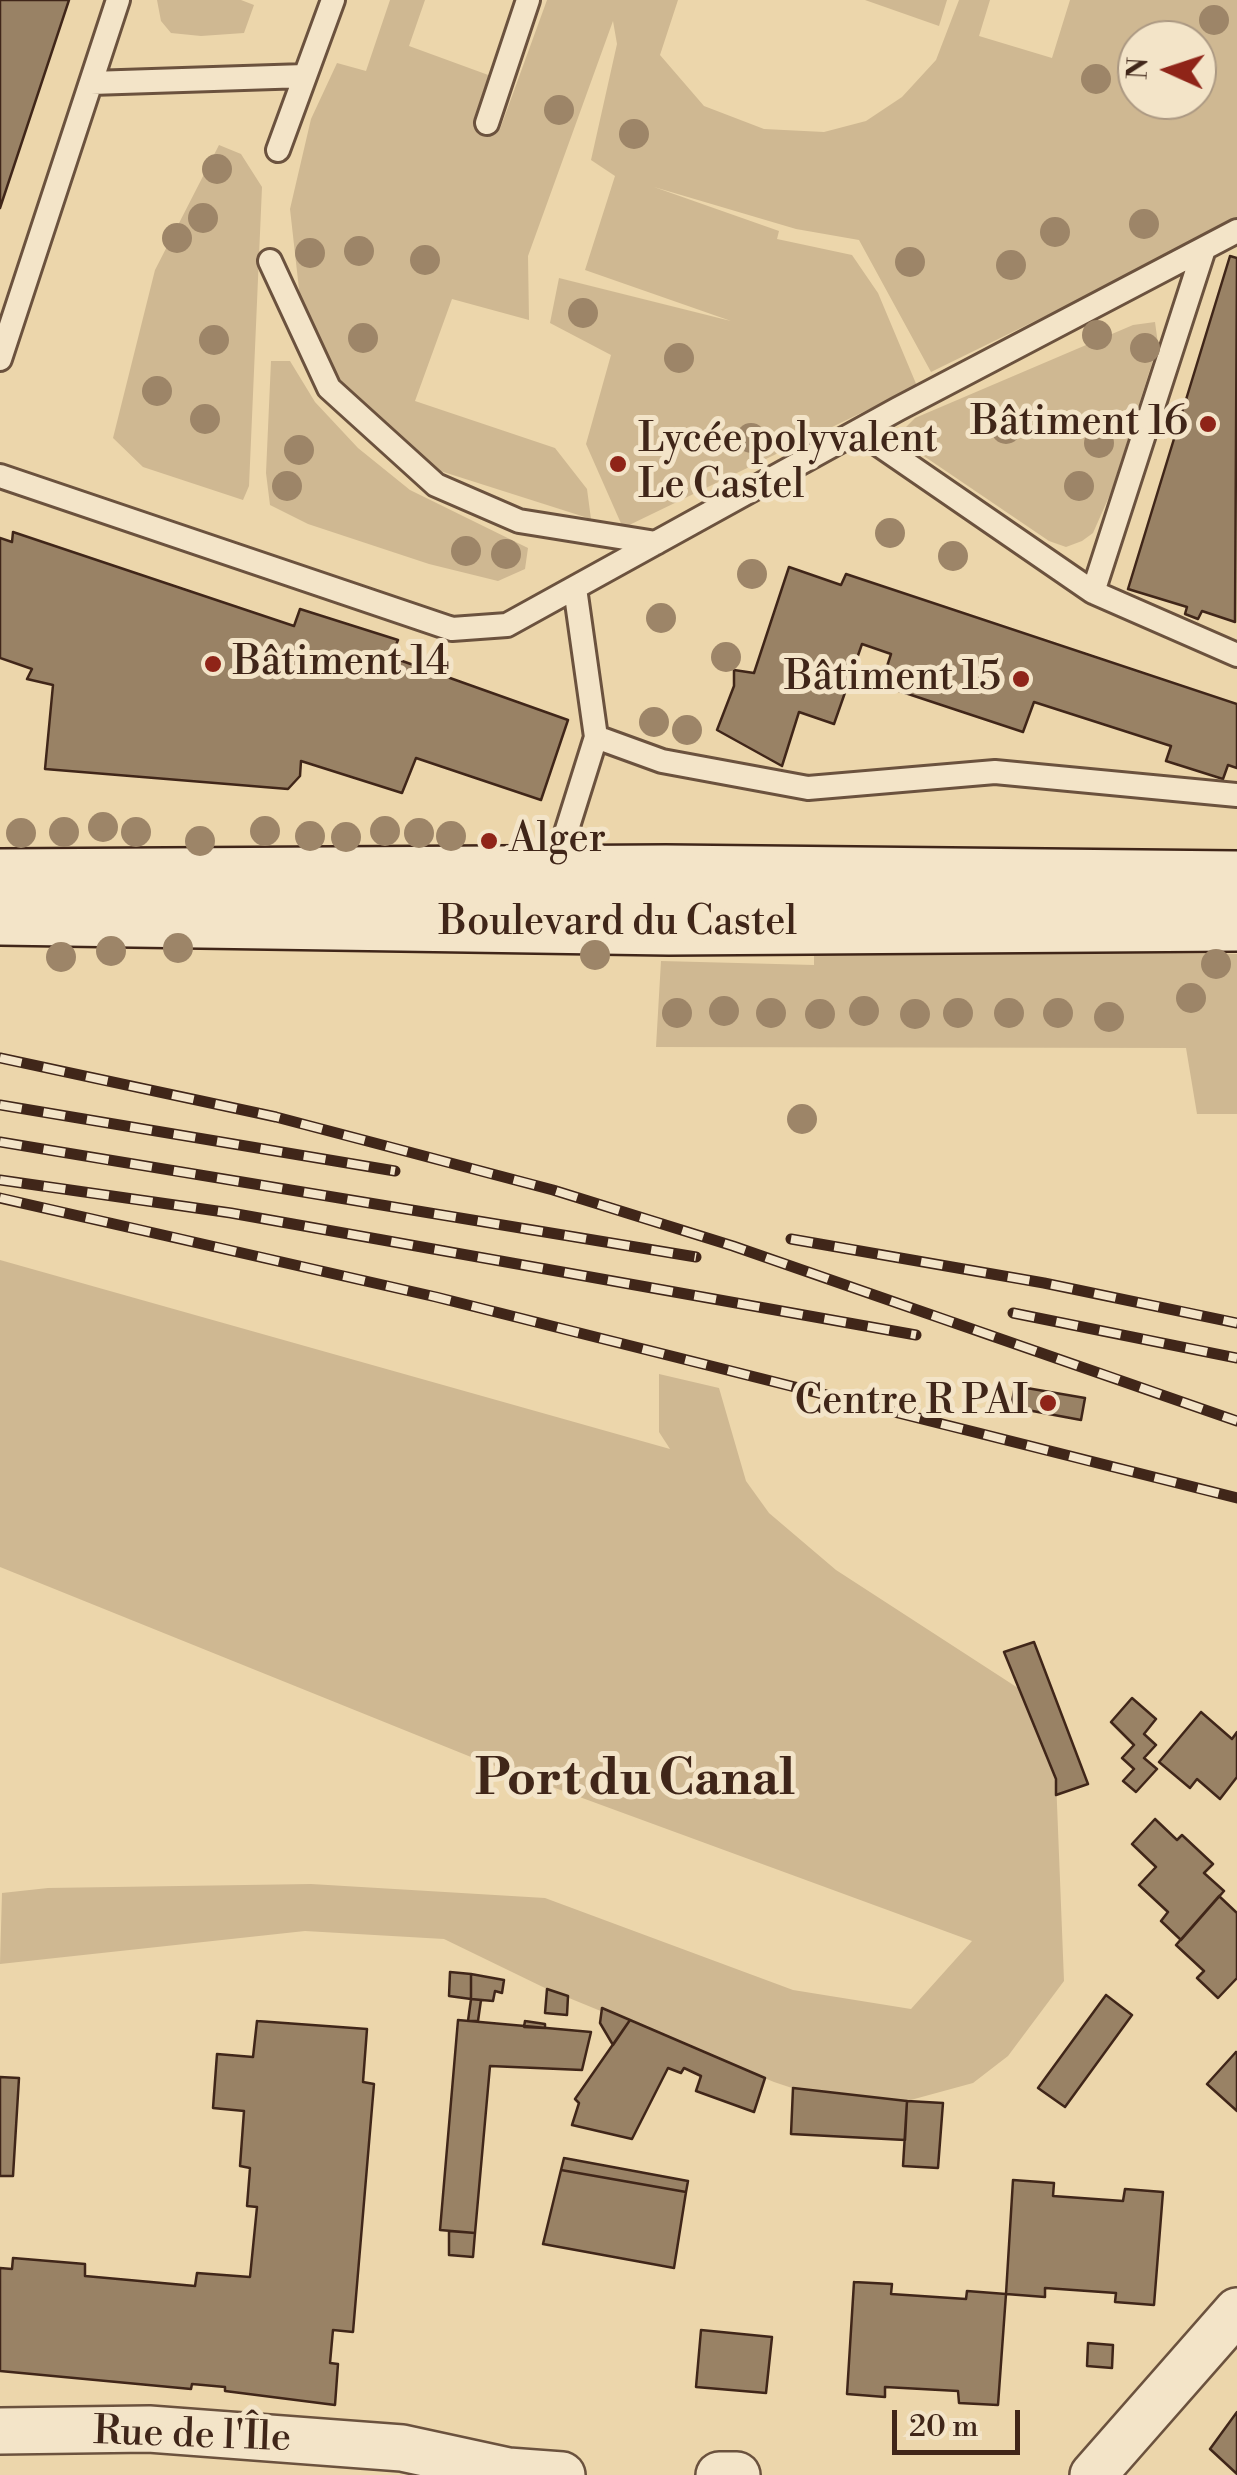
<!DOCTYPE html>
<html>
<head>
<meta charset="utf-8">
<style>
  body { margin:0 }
  #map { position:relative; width:1237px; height:2475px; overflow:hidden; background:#ecd6ab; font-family:"Libre Bodoni",serif }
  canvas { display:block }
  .north { position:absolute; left:1117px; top:20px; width:100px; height:100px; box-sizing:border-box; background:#f3e4c8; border:2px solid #ab9882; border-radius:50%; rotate:273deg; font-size:28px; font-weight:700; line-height:40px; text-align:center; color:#402619 }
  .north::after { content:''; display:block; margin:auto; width:35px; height:45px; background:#8f2418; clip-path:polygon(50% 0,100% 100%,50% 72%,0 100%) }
  .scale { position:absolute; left:892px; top:2410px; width:128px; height:45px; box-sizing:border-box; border:5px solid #402619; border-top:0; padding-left:12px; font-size:30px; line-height:35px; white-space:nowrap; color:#402619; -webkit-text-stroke:8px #f3e4c8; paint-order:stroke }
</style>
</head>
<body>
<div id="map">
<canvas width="1237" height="2475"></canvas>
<div class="north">N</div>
<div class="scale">20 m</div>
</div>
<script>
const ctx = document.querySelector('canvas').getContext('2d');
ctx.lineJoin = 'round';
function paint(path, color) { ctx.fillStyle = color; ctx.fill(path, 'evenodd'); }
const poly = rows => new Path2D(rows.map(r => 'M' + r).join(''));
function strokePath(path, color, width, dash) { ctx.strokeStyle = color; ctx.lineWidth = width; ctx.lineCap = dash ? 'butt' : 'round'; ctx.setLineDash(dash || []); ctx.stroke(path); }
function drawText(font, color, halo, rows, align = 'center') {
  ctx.font = font + ' "Libre Bodoni",serif'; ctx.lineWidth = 10; ctx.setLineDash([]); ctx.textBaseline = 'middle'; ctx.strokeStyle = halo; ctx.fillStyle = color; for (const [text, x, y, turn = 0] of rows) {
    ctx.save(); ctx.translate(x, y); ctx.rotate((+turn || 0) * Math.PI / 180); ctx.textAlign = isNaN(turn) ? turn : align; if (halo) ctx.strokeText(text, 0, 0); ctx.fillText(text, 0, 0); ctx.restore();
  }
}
paint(poly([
  [157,0,241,0,254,5,244,33,201,36,171,33,161,21],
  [390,0,425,0,409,46,491,76,487,122,500,129,547,0,678,0,660,55,704,106,764,129,824,132,866,121,902,97,936,60,959,0,990,0,979,36,1052,58,1070,0,1237,0,1237,222,931,372,859,240,796,229,654,187,779,231,777,239,852,255,878,293,917,386,623,528,586,444,611,355,550,323,559,278,731,321,585,270,615,176,591,160,617,44,613,21,528,256,529,320,452,299,415,401,555,448,587,489,591,519,434,469,370,416,333,373,300,298,290,209,311,119,337,63,366,71],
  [1137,40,1197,40,1197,100,1137,100],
  [865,0,947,0,939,26],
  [219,145,241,154,262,187,249,486,243,500,143,467,113,438,155,270],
  [1155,322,1158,344,1112,490,1093,533,1082,541,1066,547,1049,541,909,446,906,427,915,418,1133,325],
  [271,361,290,361,315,402,358,448,410,490,528,548,525,569,498,581,429,564,308,524,270,505,266,473],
  [814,952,1237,954,1237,1114,1197,1114,1186,1048,656,1047,661,961,814,965],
  [0,1260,670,1449,659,1432,659,1374,719,1388,746,1481,769,1513,836,1570,1018,1688,1056,1779,1064,1981,1008,2056,973,2083,907,2101,801,2091,774,2082,547,1989,444,1939,305,1931,0,1964,2,1893,48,1888,311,1884,545,1898,793,1990,911,2009,972,1941,476,1759,0,1567]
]), '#cfb892');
const building = poly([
  [0,0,69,0,0,208,0,0],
  [1230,256,1237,258,1235,622,1202,611,1198,619,1185,614,1187,607,1128,589,1230,256],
  [13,532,294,626,300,609,398,640,391,657,568,720,541,800,416,758,402,793,301,761,300,776,288,789,45,769,53,685,27,679,32,669,0,658,0,538,12,542,13,532],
  [789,567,841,585,846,574,1237,704,1237,768,1228,765,1223,779,1166,761,1171,746,1034,702,1023,732,881,685,891,654,862,644,834,724,799,712,782,766,717,730,734,686,734,670,754,673,789,567],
  [1015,1386,1085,1398,1081,1420,1011,1407,1015,1386],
  [1034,1642,1088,1784,1056,1795,1056,1779,1004,1652,1034,1642],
  [1132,1698,1156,1719,1144,1734,1156,1745,1144,1758,1157,1769,1136,1792,1123,1781,1134,1769,1122,1758,1134,1745,1111,1722,1132,1698],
  [1201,1712,1232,1739,1237,1732,1237,1777,1220,1799,1197,1779,1190,1788,1159,1762,1201,1712],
  [1155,1819,1177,1840,1182,1835,1213,1864,1204,1873,1224,1891,1181,1940,1161,1921,1168,1912,1139,1885,1156,1867,1132,1844,1155,1819],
  [1219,1896,1237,1913,1237,1978,1218,1998,1197,1978,1204,1971,1176,1945,1219,1896],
  [450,1972,471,1974,471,1999,449,1996,450,1972],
  [471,1974,504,1980,502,1993,495,1991,493,2001,471,1999,471,1974],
  [547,1989,568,1996,567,2015,545,2013,547,1989],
  [1106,1995,1132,2015,1065,2107,1038,2088,1106,1995],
  [471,1999,481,2000,478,2021,468,2021,471,1999],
  [602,2008,630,2020,613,2045,600,2023,602,2008],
  [458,2020,591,2032,582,2070,490,2066,475,2233,440,2230,458,2020],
  [630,2020,765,2078,754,2112,696,2091,701,2076,684,2068,681,2073,668,2068,632,2139,572,2125,579,2103,575,2099,630,2020],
  [257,2021,367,2029,363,2082,374,2084,353,2332,333,2330,330,2363,338,2364,335,2405,225,2391,225,2387,192,2384,191,2389,0,2371,0,2268,12,2269,13,2258,85,2264,85,2276,195,2286,197,2273,250,2277,257,2207,247,2206,250,2168,240,2166,244,2111,213,2108,217,2054,253,2057,257,2021],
  [525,2021,545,2024,545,2028,524,2027,525,2021],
  [1236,2052,1237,2053,1237,2111,1207,2084,1236,2052],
  [0,2077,19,2078,13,2176,0,2176,0,2077],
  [793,2088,907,2101,905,2140,791,2134,793,2088],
  [907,2101,943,2103,938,2168,903,2166,907,2101],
  [564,2158,688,2181,686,2192,561,2170,564,2158],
  [561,2170,686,2192,674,2268,543,2244,561,2170],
  [1013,2180,1054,2183,1053,2196,1123,2201,1125,2189,1163,2192,1154,2305,1115,2302,1116,2293,1045,2288,1045,2297,1006,2294,1013,2180],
  [449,2231,475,2233,473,2257,449,2255,449,2231],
  [854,2282,892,2284,891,2294,966,2299,967,2291,1006,2294,998,2405,959,2403,958,2391,885,2387,885,2397,847,2394,854,2282],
  [701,2330,772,2337,766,2393,696,2387,701,2330],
  [1088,2343,1113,2345,1112,2368,1087,2366,1088,2343],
  [1237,2412,1237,2474,1210,2449,1237,2412]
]);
paint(building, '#998265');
strokePath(building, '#402619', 2.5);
const service = poly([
  [91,83,305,76],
  [487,123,528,0],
  [278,150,333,0],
  [270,261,329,388,436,485,519,521,656,543],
  [0,359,118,0],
  [859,431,1093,592,1204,249],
  [0,476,452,629,507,625,898,409,1237,231],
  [1093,592,1237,655],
  [596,737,662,761,808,788,995,772,1237,795],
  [553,874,596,737,575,588]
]);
const minor = poly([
  [0,2431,149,2429,402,2448,508,2471,562,2475],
  [719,2475,737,2475],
  [1093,2475,1237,2311]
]);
const secondary = poly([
  [0,877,666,873,1237,879],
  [0,917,669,927,1237,923]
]);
strokePath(service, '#6b523e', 28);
strokePath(minor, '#6b523e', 50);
strokePath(secondary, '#402619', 60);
strokePath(service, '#f3e4c8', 22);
strokePath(minor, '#f3e4c8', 45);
strokePath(secondary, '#f3e4c8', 55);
const rail = poly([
  [0,1058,276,1117,553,1190,733,1246,1237,1421],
  [0,1105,395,1171],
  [0,1142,696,1257],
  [0,1180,231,1213,916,1335],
  [0,1198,436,1297,1237,1498],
  [791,1239,1044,1283,1237,1323],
  [1013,1313,1237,1358]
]);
strokePath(rail, '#402619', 11);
strokePath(rail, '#f3e4c8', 8, [22]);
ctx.fillStyle = '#9d8568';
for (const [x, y] of [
  [1214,20],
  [1096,79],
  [559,110],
  [634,134],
  [217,169],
  [203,218],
  [1144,224],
  [1055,232],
  [177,238],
  [359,251],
  [310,253],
  [425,260],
  [910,262],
  [1011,265],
  [583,313],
  [1097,335],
  [363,338],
  [214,340],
  [1145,348],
  [679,358],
  [157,391],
  [205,419],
  [1006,429],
  [751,438],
  [1099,443],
  [299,450],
  [287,486],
  [1079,486],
  [890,533],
  [466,551],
  [506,554],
  [953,556],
  [752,574],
  [661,618],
  [726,657],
  [654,722],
  [687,730],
  [103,827],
  [265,831],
  [385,831],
  [64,832],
  [136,832],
  [21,833],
  [419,833],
  [310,836],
  [451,836],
  [346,837],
  [200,841],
  [178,948],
  [111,951],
  [595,955],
  [61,957],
  [1216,964],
  [1191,998],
  [724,1011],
  [864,1011],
  [677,1013],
  [771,1013],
  [958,1013],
  [1009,1013],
  [1058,1013],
  [820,1014],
  [915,1014],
  [1109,1017],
  [802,1119]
]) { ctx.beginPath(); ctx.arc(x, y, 15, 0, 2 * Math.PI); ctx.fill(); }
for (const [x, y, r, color] of [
  [1208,424,10,"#8f2418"],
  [618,464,10,"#8f2418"],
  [213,664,10,"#8f2418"],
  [1021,679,10,"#8f2418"],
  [489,841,10,"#8f2418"],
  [1048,1403,10,"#8f2418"]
]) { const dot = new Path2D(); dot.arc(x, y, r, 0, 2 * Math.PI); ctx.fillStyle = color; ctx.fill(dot); strokePath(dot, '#f3e4c8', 4); }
drawText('40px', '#402619', '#f3e4c8', [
  ["Bâtiment 16",1188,424],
  ["Lycée polyvalent",638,441,"left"],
  ["Le Castel",638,487,"left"],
  ["Bâtiment 14",233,664,"left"],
  ["Bâtiment 15",1001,679],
  ["Alger",509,841,"left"],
  ["Centre R PAI",1028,1403]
], 'right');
drawText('40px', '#402619', '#f3e4c8', [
  ["Boulevard du Castel",618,924],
  ["Rue de l'Île",192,2437,2]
]);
drawText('bold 50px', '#402619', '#f3e4c8', [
  ["Port du Canal",635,1782]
]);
</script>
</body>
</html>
